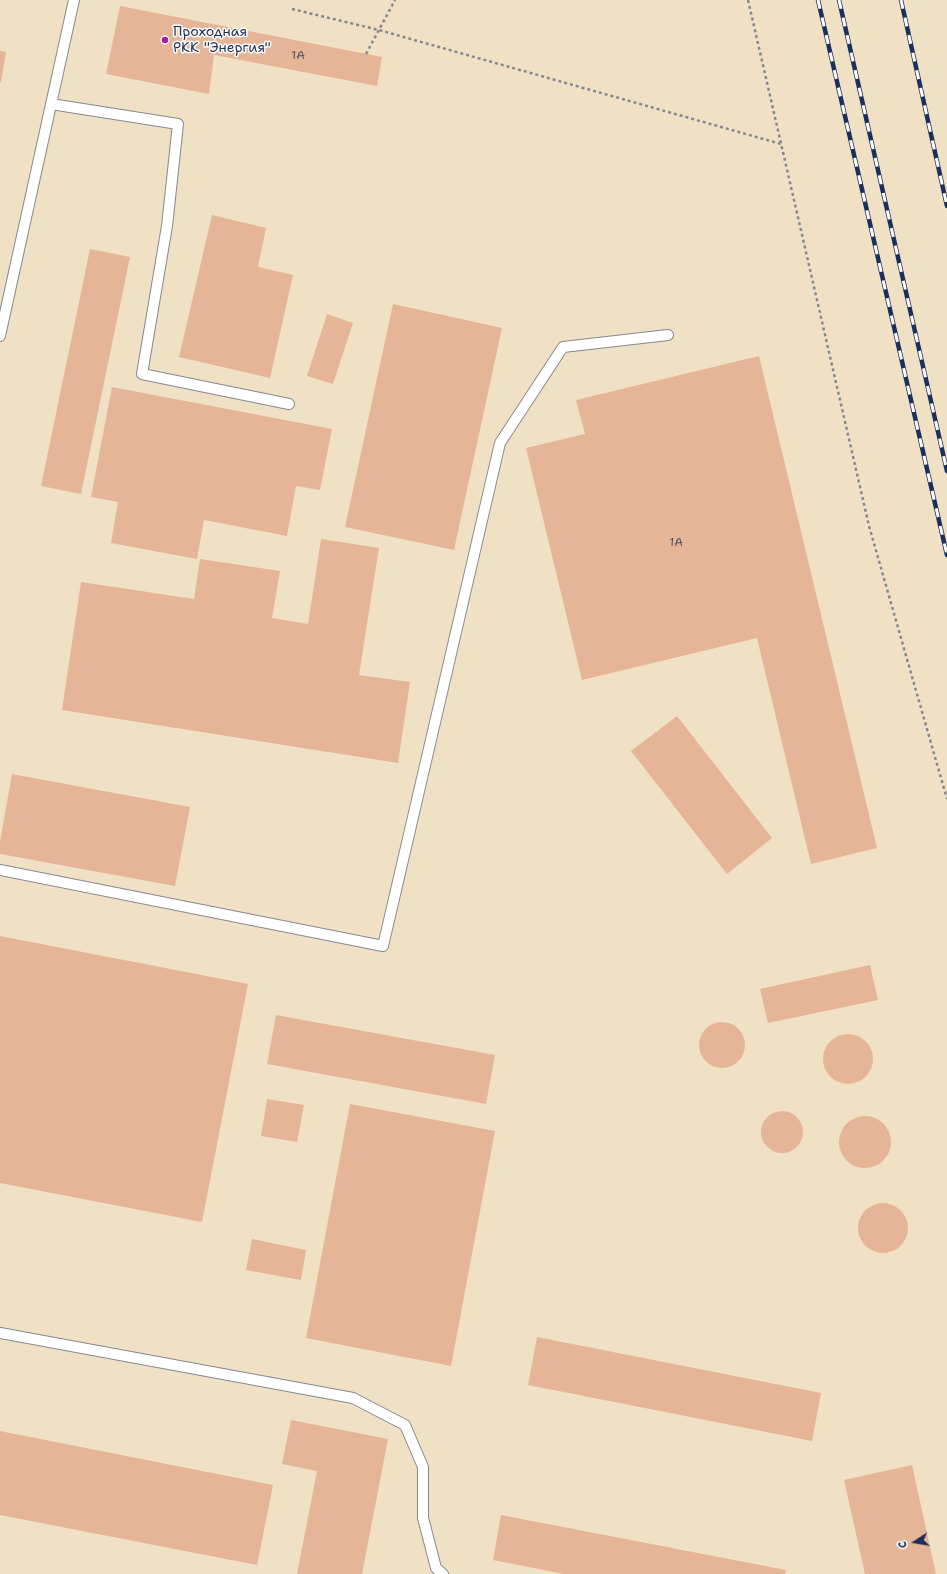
<!DOCTYPE html>
<html>
<head>
<meta charset="utf-8">
<style>
  body { margin:0 }
  #map { position:relative; width:947px; height:1574px; overflow:hidden; background:#f0e1c4; font-family:"Shantell Sans",sans-serif }
  canvas { display:block }
  .north { position:absolute; left:895px; top:1522px; width:40px; height:40px; -webkit-text-stroke:3px #fdfcf7; paint-order:stroke; rotate:258deg; font-size:11px; font-weight:700; line-height:16px; text-align:center; color:#1b2f5e }
  .north::after { content:''; display:block; margin:auto; width:14px; height:18px; background:#1b2f5e; clip-path:polygon(50% 0,100% 100%,50% 72%,0 100%) }
</style>
</head>
<body>
<div id="map">
<canvas width="947" height="1574"></canvas>
<div class="north">С</div>
</div>
<script>
const ctx = document.querySelector('canvas').getContext('2d');
ctx.lineJoin = 'round';
function paint(path, color) { ctx.fillStyle = color; ctx.fill(path, 'evenodd'); }
const poly = rows => new Path2D(rows.map(r => 'M' + r).join(''));
function strokePath(path, color, width, dash) { ctx.strokeStyle = color; ctx.lineWidth = width; ctx.lineCap = dash ? 'butt' : 'round'; ctx.setLineDash(dash || []); ctx.stroke(path); }
function drawText(font, color, halo, rows, align = 'center') {
  ctx.font = font + ' "Shantell Sans",sans-serif'; ctx.lineWidth = 3; ctx.setLineDash([]); ctx.textBaseline = 'middle'; ctx.strokeStyle = halo; ctx.fillStyle = color; for (const [text, x, y, turn = 0] of rows) {
    ctx.save(); ctx.translate(x, y); ctx.rotate((+turn || 0) * Math.PI / 180); ctx.textAlign = isNaN(turn) ? turn : align; if (halo) ctx.strokeText(text, 0, 0); ctx.fillText(text, 0, 0); ctx.restore();
  }
}
paint(poly([
  [120,6,382,57,377,86,214,55,209,94,106,74],
  [0,51,6,52,1,82,0,82],
  [212,215,266,228,258,267,293,275,270,378,179,357],
  [90,249,130,257,81,494,41,486],
  [393,304,502,328,454,550,345,527],
  [327,314,353,323,333,384,307,376],
  [759,356,877,848,811,864,757,638,582,680,526,448,585,434,576,400],
  [112,387,332,429,320,490,296,486,287,536,204,520,197,559,111,543,118,502,91,497],
  [321,539,379,548,359,675,410,682,398,763,62,710,81,582,194,599,200,559,280,571,272,618,308,624],
  [677,716,772,838,727,874,631,751],
  [12,774,190,807,175,886,0,854,0,842],
  [0,936,248,984,202,1222,0,1183],
  [870,965,878,1000,768,1023,760,989],
  [276,1015,495,1055,486,1104,267,1064],
  '699 1045a23 23 0 1 1 46 0a23 23 0 1 1-46 0Z',
  '823 1059a25 25 0 1 1 50 0a25 25 0 1 1-50 0Z',
  [267,1099,304,1105,297,1142,261,1136],
  [350,1104,495,1131,451,1366,306,1338],
  '761 1132a21 21 0 1 1 42 0a21 21 0 1 1-42 0Z',
  '839 1142a26 26 0 1 1 52 0a26 26 0 1 1-52 0Z',
  '858 1228a25 25 0 1 1 50 0a25 25 0 1 1-50 0Z',
  [252,1239,306,1250,301,1280,246,1270],
  [537,1337,821,1393,812,1441,528,1385],
  [291,1420,388,1439,362,1574,297,1574,317,1471,282,1464],
  [0,1431,273,1485,257,1565,0,1515],
  [912,1465,936,1574,865,1574,844,1480],
  [501,1515,786,1570,785,1574,564,1574,493,1560]
]), '#e6b597');
const lane = poly([
  [51,104,178,124,167,226,142,374,289,404],
  [0,336,74,0],
  [0,870,383,946,500,443,563,347,668,335],
  [0,1333,353,1398,405,1425,423,1467,423,1518,436,1568,443,1574]
]);
strokePath(lane, '#868891', 12);
strokePath(poly([
  [748,0,869,526,947,799],
  [292,9,379,30,781,144],
  [366,54,395,0]
]), '#868891', 2.5, [3, 3]);
strokePath(lane, '#fff', 10);
const rail = poly([
  [818,0,947,555],
  [839,0,947,471],
  [901,0,947,206]
]);
strokePath(rail, '#1b2f5e', 4.5);
strokePath(rail, '#fdfcf7', 3, [9]);
for (const [x, y, r, color] of [
  [165,40,4,"#b5179e"]
]) { const dot = new Path2D(); dot.arc(x, y, r, 0, 2 * Math.PI); ctx.fillStyle = color; ctx.fill(dot); strokePath(dot, '#fdfcf7', 1.5); }
drawText('12px', '#4e506c', null, [
  ["1А",298,56],
  ["1А",676,543]
]);
drawText('14px', '#1b2f5e', '#fdfcf7', [
  ["Проходная",173,32],
  ["РКК \"Энергия\"",173,48]
], 'left');
</script>
</body>
</html>
